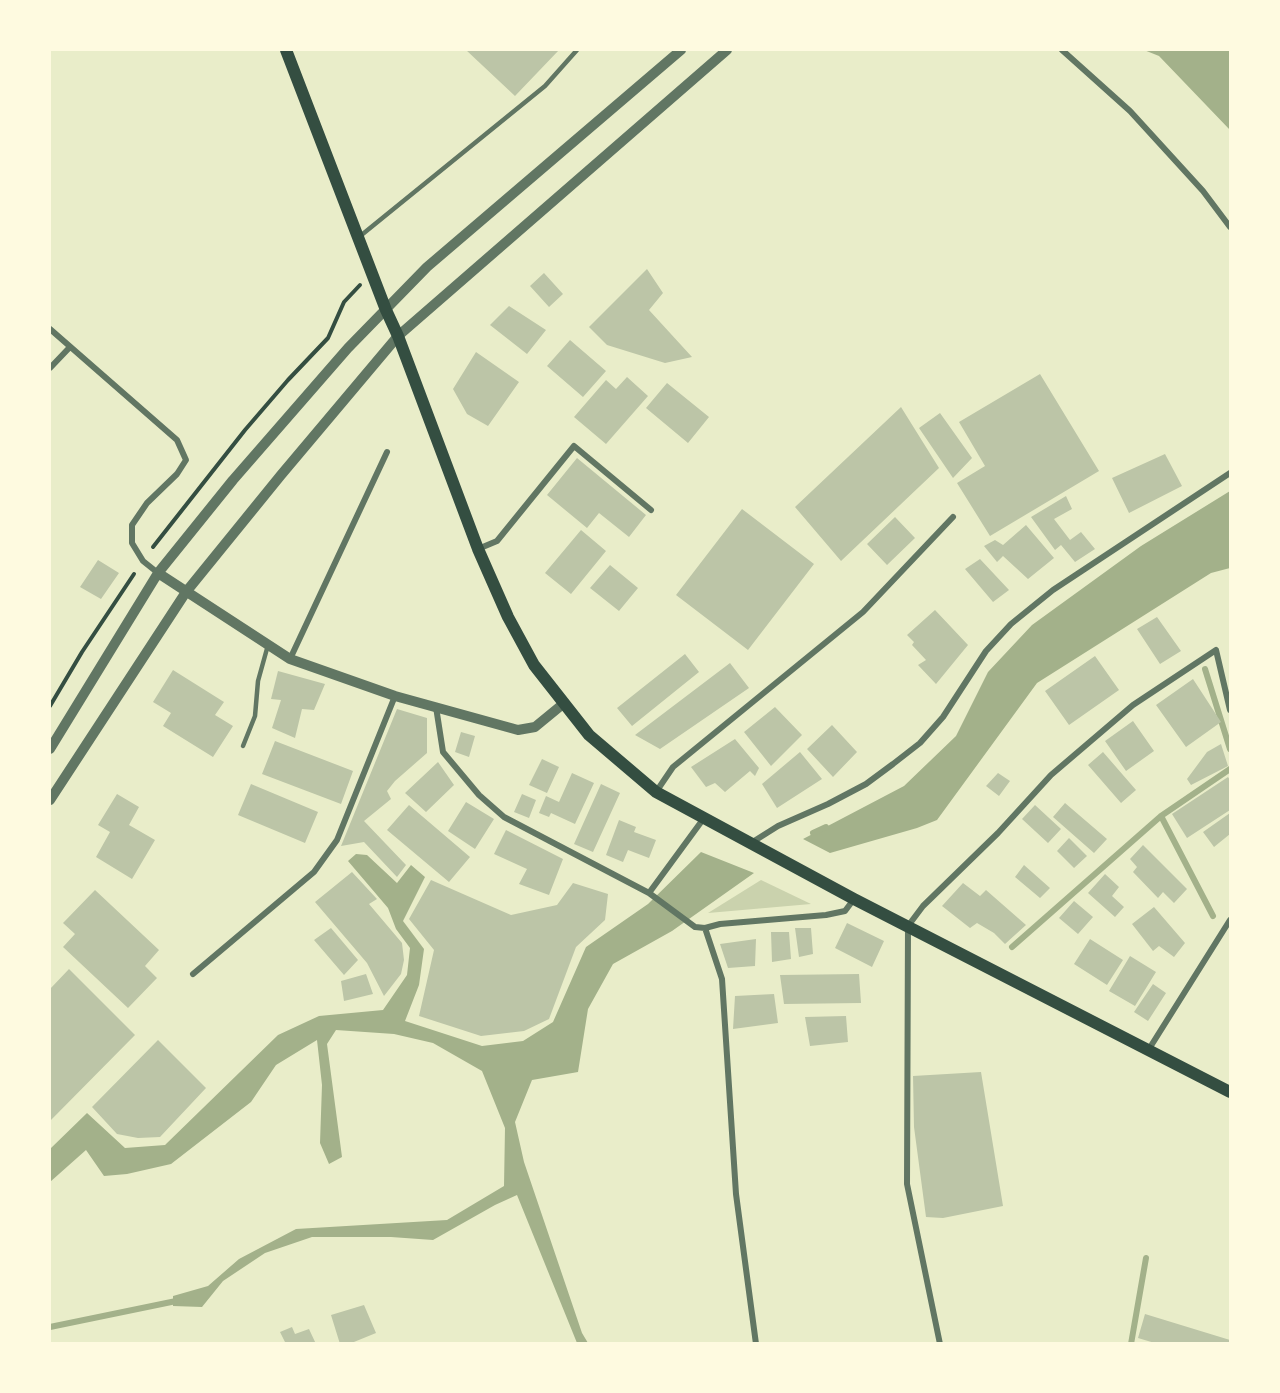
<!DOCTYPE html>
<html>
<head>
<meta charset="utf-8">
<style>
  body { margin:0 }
  #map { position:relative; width:1280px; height:1393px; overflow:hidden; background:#e9edc9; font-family:"Roboto Condensed",sans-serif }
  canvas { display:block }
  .frame { position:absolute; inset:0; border:51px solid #fefae0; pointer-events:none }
</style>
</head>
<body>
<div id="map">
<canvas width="1280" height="1393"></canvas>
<div class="frame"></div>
</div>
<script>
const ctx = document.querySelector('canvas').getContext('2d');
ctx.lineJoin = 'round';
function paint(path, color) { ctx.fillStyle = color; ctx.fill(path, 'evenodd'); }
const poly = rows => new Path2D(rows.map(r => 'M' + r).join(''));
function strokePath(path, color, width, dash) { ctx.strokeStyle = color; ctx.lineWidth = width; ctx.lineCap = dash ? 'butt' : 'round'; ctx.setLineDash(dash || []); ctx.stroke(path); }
paint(poly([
  [761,880,811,904,708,913]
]), '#cad2ad');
paint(poly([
  [1144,50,1230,50,1230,130,1159,56],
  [1230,491,1230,568,1211,573,1037,683,937,820,917,828,830,853,803,839,904,786,956,736,988,672,1032,625,1141,546],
  [701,852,754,873,672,931,613,964,588,1009,578,1072,532,1080,515,1122,524,1162,582,1333,588,1343,577,1343,517,1195,495,1205,433,1240,391,1237,312,1237,265,1253,223,1281,202,1307,173,1306,173,1296,208,1286,239,1259,296,1229,447,1220,504,1186,505,1128,482,1071,433,1043,394,1034,336,1030,327,1044,342,1157,329,1164,320,1143,322,1085,317,1040,276,1065,251,1102,171,1164,127,1174,104,1176,86,1150,50,1182,50,1149,87,1113,125,1148,165,1145,278,1035,319,1016,383,1010,407,975,410,948,396,929,388,908,348,861,356,854,367,855,397,883,411,865,425,877,403,921,424,949,419,985,405,1021,482,1046,523,1041,553,1022,586,947,648,904]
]), '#a3b18a');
strokePath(poly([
  [1205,669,1230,749],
  [1161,816,1213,916],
  [813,833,826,827],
  [1012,947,1161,816,1230,769],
  [50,1327,181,1300],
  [1131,1344,1146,1258]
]), '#a3b18a', 6);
paint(poly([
  [466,50,559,50,515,96],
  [647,269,663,293,649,310,692,357,665,363,607,345,589,327],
  [544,273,563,294,549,307,530,286],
  [509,306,546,330,527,354,490,325],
  [570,340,606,371,583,397,547,366],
  [476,352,519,382,488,426,467,414,453,389],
  [1040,374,1099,471,990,536,957,483,985,466,959,422],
  [627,377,648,396,606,444,574,417,606,380,616,389],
  [667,383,709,417,688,443,646,408],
  [901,407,939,468,841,561,795,507],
  [940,413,972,458,953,478,919,428],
  [1165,454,1182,486,1129,513,1112,478],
  [577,458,646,515,629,537,599,513,587,528,547,495],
  [1066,496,1072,509,1054,519,1070,540,1081,532,1095,549,1075,562,1061,545,1055,550,1031,517],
  [742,509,814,564,748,650,676,595],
  [895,517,915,538,887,565,867,544],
  [1026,525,1054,558,1028,579,1003,556,997,562,984,546,995,540,1003,545],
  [581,530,606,551,571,594,545,573],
  [980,559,1009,590,993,602,965,569],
  [98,560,119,573,101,599,80,587],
  [610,565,638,588,619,611,590,588],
  [935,610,968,645,936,684,918,665,926,660,912,645,914,642,907,635],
  [1157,617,1181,651,1160,664,1137,629],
  [685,654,699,672,632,726,617,708],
  [1095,656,1119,690,1069,725,1045,691],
  [730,663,749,688,660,749,635,735],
  [173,670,224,702,215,715,233,726,213,757,163,726,171,713,153,702],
  [278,671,325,684,314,710,302,709,295,738,272,728,281,700,271,699],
  [1193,679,1221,722,1186,747,1156,705],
  [775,707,802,735,771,766,744,732],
  [397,709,427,718,427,753,395,781,387,791,391,799,364,821,406,865,397,877,364,842,341,846],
  [1133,721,1154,751,1126,771,1105,741],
  [832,725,857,752,833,777,807,749],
  [461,732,475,736,469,757,455,752],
  [735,739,759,768,755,776,750,771,725,792,715,783,706,787,691,767],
  [275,741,353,771,341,804,262,774],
  [1221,744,1228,766,1191,785,1187,779,1207,752],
  [800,752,822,779,777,808,762,784],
  [1103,752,1136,790,1121,803,1088,765],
  [542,759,559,767,547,793,529,785],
  [438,762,454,785,426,812,405,793],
  [572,773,594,783,575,824,551,813,549,817,539,813,546,796,559,802],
  [998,773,1010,781,999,796,986,786],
  [1228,777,1230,780,1230,810,1187,838,1172,814],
  [251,784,318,812,305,843,238,815],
  [601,784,620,793,593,852,574,844],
  [117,794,139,807,129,825,155,840,132,879,96,857,110,832,98,825],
  [522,794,536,800,529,818,514,812],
  [466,802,494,819,475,849,448,831],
  [1065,803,1107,839,1094,853,1053,817],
  [409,805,470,857,449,882,387,830],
  [1035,805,1061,829,1048,843,1022,819],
  [1230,813,1230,834,1214,847,1203,832],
  [619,820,636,827,634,832,656,840,649,858,628,850,623,862,606,855],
  [506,830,563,859,549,895,519,884,527,869,494,854],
  [1069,838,1087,856,1074,868,1057,851],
  [1143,845,1187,889,1174,903,1163,892,1158,898,1133,872,1137,867,1130,859],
  [1024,865,1050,888,1040,898,1015,877],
  [352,872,377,899,369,904,402,943,404,960,401,974,384,996,367,963,315,902],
  [1105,874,1119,887,1112,896,1124,907,1115,917,1088,893],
  [431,880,511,915,557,905,573,883,608,894,605,920,576,947,549,1019,524,1031,481,1036,419,1016,434,950,409,919],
  [963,883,980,896,986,890,1026,925,1005,944,994,933,977,923,970,928,942,906],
  [95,890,159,950,145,966,157,978,128,1008,63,947,75,934,63,923],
  [1074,901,1093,917,1078,934,1059,918],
  [1154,907,1185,943,1174,957,1159,946,1153,951,1132,924],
  [847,923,884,941,872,967,835,948],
  [331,928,358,960,344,975,314,940],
  [795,928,811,928,813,954,799,957],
  [771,932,789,932,791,959,772,962],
  [756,939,755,966,728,968,720,944],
  [1090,939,1123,960,1107,985,1074,964],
  [1130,956,1156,972,1135,1006,1109,991],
  [69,969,135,1035,50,1121,50,989],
  [366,974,373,994,344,1001,341,981],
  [859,974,861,1003,784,1004,780,975],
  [1153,984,1166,993,1148,1021,1134,1012],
  [774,994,778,1023,733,1029,735,996],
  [846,1016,848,1042,810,1046,805,1017],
  [158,1040,206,1088,160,1137,138,1138,117,1134,92,1107],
  [981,1072,1003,1206,943,1218,926,1217,914,1127,913,1076],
  [364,1305,376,1333,349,1344,340,1344,331,1315],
  [1145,1314,1230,1340,1230,1344,1158,1344,1138,1338],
  [292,1327,295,1334,309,1329,316,1344,286,1344,280,1332]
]), '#bcc5a7');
strokePath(poly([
  [153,547,245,430,288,380,328,338,344,302,360,285],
  [50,706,82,652,134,574]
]), '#344e41', 4);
strokePath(poly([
  [359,237,545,86,577,50],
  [243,746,255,716,258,681,268,645]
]), '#617663', 4.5);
strokePath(poly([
  [1062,50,1130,111,1203,191,1230,227],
  [50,329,177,440,186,460,177,474,147,503,132,525,132,543,143,561,158,573],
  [50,368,70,347],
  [478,549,497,541,574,446,651,510],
  [290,659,387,452],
  [436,707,443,752,479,795,504,817,649,893,695,927,705,928,720,924,826,915,845,911,854,899],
  [656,792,673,767,863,612,953,517],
  [751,843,778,826,828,804,866,784,893,764,920,743,943,717,986,651,1011,624,1053,590,1230,473],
  [649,893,704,818],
  [705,928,722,979,736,1194,756,1344],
  [193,974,314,872,337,840,395,696],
  [1149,1049,1230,920],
  [940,1344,907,1184,908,926,923,906,998,833,1051,775,1133,705,1216,650,1230,710]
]), '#617663', 6);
strokePath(poly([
  [158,573,290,659,395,696,518,730,535,727,563,704],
  [50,749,158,573,233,480,348,348,427,267,681,50],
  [50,800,186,592,281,475,398,336,727,50]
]), '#617663', 10);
strokePath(poly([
  [286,50,386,310,398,336,478,549,508,617,534,665,589,735,656,792,854,899,1230,1092]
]), '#344e41', 12);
</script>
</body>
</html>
